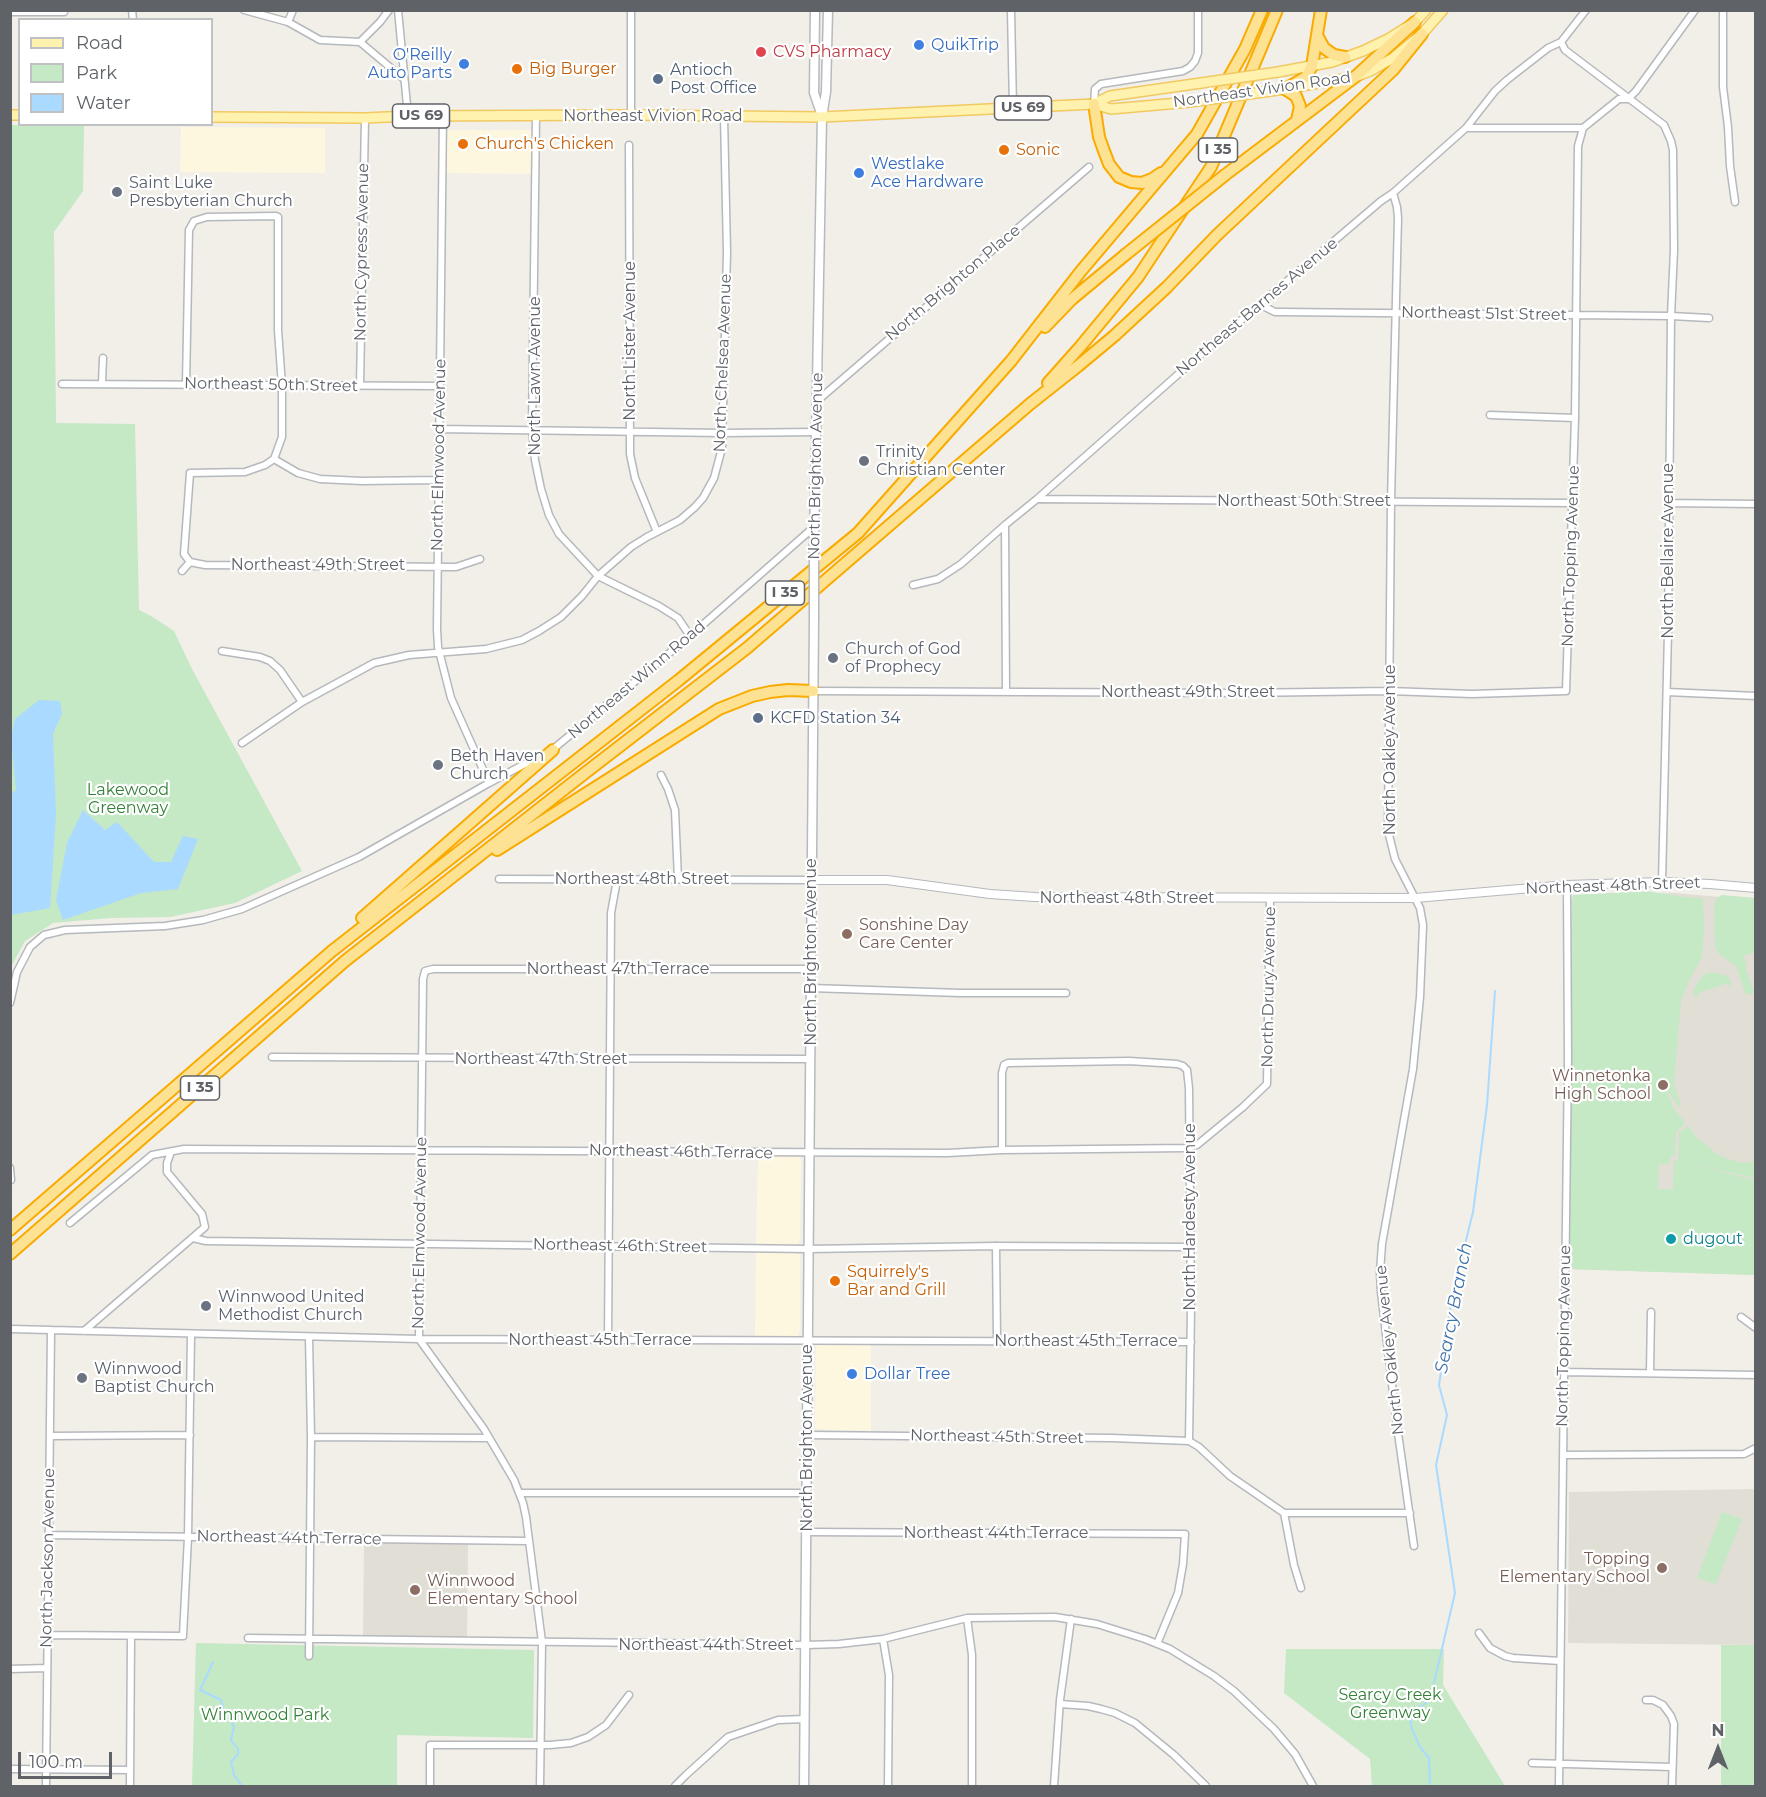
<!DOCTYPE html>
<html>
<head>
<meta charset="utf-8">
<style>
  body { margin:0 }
  #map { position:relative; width:1766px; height:1797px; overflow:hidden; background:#f1efe8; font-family:Montserrat,sans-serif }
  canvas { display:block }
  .frame { position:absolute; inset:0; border:12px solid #5f6368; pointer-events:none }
  .legend { position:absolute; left:18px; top:18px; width:195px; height:108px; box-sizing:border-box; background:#fff; border:2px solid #bfc1c3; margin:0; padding:8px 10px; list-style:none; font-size:18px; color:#5f6368 }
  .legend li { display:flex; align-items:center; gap:12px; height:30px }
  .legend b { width:30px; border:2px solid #bfc1c3 }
  .north { position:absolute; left:1688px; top:1719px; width:60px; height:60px; -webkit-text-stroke:4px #fff; paint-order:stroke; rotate:0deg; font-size:16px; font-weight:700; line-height:24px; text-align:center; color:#5f6368 }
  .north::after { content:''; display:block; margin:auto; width:21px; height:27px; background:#5f6368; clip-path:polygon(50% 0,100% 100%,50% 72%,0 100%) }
  .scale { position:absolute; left:18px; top:1752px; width:94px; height:27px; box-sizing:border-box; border:3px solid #5f6368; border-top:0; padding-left:8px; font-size:18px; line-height:21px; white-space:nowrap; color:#5f6368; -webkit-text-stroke:4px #fff; paint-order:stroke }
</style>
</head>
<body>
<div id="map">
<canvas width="1766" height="1797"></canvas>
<div class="frame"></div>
<ul class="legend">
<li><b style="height:8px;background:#fff2af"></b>Road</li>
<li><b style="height:16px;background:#c5e8c5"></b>Park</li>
<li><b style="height:16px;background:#aadaff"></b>Water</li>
</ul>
<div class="north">N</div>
<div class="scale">100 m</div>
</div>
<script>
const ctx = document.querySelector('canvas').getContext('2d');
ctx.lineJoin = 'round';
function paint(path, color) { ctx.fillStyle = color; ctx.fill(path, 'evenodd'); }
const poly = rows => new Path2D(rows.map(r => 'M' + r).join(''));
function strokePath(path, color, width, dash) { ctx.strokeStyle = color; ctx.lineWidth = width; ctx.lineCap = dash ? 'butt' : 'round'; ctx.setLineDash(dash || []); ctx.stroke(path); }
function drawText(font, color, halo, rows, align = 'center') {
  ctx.font = font + ' Montserrat,sans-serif'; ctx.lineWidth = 4.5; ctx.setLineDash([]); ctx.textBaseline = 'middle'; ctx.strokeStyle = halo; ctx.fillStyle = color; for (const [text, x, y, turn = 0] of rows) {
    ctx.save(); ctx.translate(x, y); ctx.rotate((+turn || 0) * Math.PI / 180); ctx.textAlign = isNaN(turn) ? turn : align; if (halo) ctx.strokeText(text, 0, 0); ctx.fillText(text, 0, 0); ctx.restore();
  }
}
paint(poly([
  [181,127,325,128,325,173,180,172],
  [446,130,532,130,532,174,445,173],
  [758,1155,798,1156,801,1160,800,1240,796,1246,756,1246],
  [756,1251,797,1252,800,1255,800,1328,798,1336,796,1338,755,1338],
  [816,1343,871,1344,871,1431,815,1429]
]), '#fef7e0');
paint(poly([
  [1675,893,1755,900,1755,1275,1568,1269,1575,895],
  [1755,1489,1755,1645,1568,1643,1569,1492],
  [364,1542,468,1543,467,1639,363,1638]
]), '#e1ded6');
paint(poly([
  [11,125,84,126,83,191,54,232,56,423,135,424,139,610,151,616,174,631,192,669,302,871,235,903,170,917,111,918,53,923,25,941,11,967],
  [1647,891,1684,897,1703,898,1704,931,1702,957,1688,983,1681,1002,1674,1083,1681,1107,1679,1107,1665,1087,1674,1109,1685,1123,1676,1132,1675,1155,1671,1156,1669,1164,1659,1164,1658,1189,1673,1189,1674,1160,1678,1161,1679,1133,1688,1126,1697,1138,1717,1154,1733,1161,1745,1163,1755,1161,1755,1178,1691,1164,1755,1180,1755,1275,1568,1269,1572,900,1573,895],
  [1722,895,1755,898,1755,952,1744,956,1747,965,1745,966,1754,992,1750,995,1745,993,1736,966,1718,953,1715,946,1714,904,1717,898],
  [1712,972,1728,976,1732,984,1729,987,1728,983,1698,993,1698,997,1695,997,1693,992,1699,980,1705,974],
  [1722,1512,1742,1519,1716,1584,1697,1578],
  [196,1643,534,1650,533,1738,397,1735,397,1786,192,1786],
  [1721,1645,1755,1645,1755,1786,1721,1786],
  [1286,1649,1444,1649,1443,1685,1505,1786,1372,1786,1370,1759,1284,1693]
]), '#c5e8c5');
paint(poly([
  [39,700,60,701,62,714,53,734,56,814,50,908,11,915,10,795,16,790,11,737,15,719],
  [83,810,105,830,117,822,154,862,171,862,183,836,198,839,178,889,141,893,63,920,56,900,67,843]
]), '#aadaff');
strokePath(poly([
  [213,1662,200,1690,221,1700,225,1714,230,1719,234,1727,231,1740,238,1749,238,1754,231,1762,234,1775,242,1786],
  [1429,1786,1430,1781,1429,1758,1420,1747,1412,1729,1410,1719,1416,1710,1430,1700,1455,1593,1436,1465,1447,1415,1439,1385,1452,1297,1473,1212,1487,1105,1495,991]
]), '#aadaff', 2);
const minor = poly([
  [132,10,133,20],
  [244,10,288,22,320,40,360,42,404,79],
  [398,10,408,116],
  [631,10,631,115],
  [1011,10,1013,108],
  [1723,10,1723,87,1728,127,1730,166,1735,202],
  [10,12,64,12],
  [288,22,293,10],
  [360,42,380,22,389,10],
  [1561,42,1565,50,1664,125,1671,141,1673,150,1674,250,1671,316,1668,632,1662,882],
  [1094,104,1095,89,1101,84,1183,71,1190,67,1195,61,1198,53,1198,10],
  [443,116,437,629,438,647,451,698,489,783],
  [536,116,532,429,535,460,541,489,549,515,559,534,598,576,659,606,678,618,690,636],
  [1466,128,1583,128],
  [1583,128,1619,99,1628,99,1636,91,1695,10],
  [629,145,630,454,635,478,657,532],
  [1393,193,1397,207,1398,218,1391,501,1388,831,1395,859,1420,908,1423,925,1420,997,1413,1069,1382,1244,1380,1272,1381,1292,1397,1426,1414,1546],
  [1261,305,1275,312,1281,312,1671,316,1709,318],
  [102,383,103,358],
  [62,384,440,386],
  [186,384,189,230,194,221,207,217,276,216,278,217],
  [360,386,365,118],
  [817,401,1089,167],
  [1490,415,1575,418],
  [439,429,723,433,817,432],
  [274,459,282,437,282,386,278,330,278,217],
  [1038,499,1572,503],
  [1668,503,1756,504],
  [1005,525,1006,691],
  [190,562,184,554,190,473,245,472,265,465,274,459,298,473,320,479,362,481,438,480],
  [190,562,205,565,456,567,480,559],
  [182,571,190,562],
  [913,585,938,579,961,564,1005,525,1037,499,1192,362,1381,201,1393,193,1466,128,1495,91,1507,80,1548,48,1561,42,1586,10],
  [222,651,260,657,270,661,280,670,302,702],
  [813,691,1240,693,1389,691,1472,694,1566,691,1575,418,1578,146,1583,128],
  [1667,692,1756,696],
  [242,743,302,702,374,663,409,655,486,649,522,640,539,631,561,617,582,596,598,576,631,547,647,537,680,520,695,507,703,498,714,478,722,448,727,252,724,117],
  [552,750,690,636,814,527],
  [661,775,668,789,675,810,678,879],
  [499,879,812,880],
  [811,988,960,993,1066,993],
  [10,1003,17,972,30,947,44,935,65,930,165,926,203,920,242,909,359,857,489,783,540,756],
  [272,1057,810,1059],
  [1002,1150,1002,1073,1004,1065,1008,1063,1129,1061,1177,1064,1183,1066,1187,1070,1189,1088,1191,1308,1189,1441],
  [10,1168,11,1180],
  [70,1223,152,1155,184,1149,948,1153,1002,1150,1185,1148,1197,1145,1243,1107,1267,1084,1270,899],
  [193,1238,206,1241,808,1249,996,1246,1190,1247],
  [996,1246,997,1340],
  [1741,1317,1756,1328],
  [10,1329,419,1339,1191,1342],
  [84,1331,205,1227,202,1214,167,1172,167,1163,171,1152],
  [608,1340,611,913,617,880],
  [1563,1372,1756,1375],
  [1650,1373,1651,1312],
  [806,1435,1112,1438,1189,1441,1199,1447,1230,1476,1284,1513,1294,1565,1301,1588],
  [50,1436,190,1435],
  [311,1437,489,1438],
  [1563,1455,1744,1454,1756,1448],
  [519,1493,806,1493],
  [1284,1513,1410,1513],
  [806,1532,1185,1534,1183,1564,1178,1593,1157,1644],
  [49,1535,529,1541],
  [967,1618,972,1655,972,1786],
  [1479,1633,1490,1648,1505,1656,1513,1658,1560,1661],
  [48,1635,183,1636,188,1537,191,1334],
  [248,1638,806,1645,839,1644,883,1639,967,1618,1055,1617,1097,1624,1145,1639,1170,1649,1214,1676,1234,1691,1274,1729,1295,1754,1313,1786],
  [883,1639,889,1675,888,1786],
  [309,1656,311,1437,309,1337],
  [10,1669,47,1668],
  [1646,1700,1653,1700,1663,1705,1671,1716,1674,1724,1672,1786],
  [1060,1704,1088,1706,1101,1709,1115,1713,1135,1723,1174,1755,1206,1786],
  [1532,1763,1672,1767],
  [10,1769,130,1770],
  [46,1786,51,1330],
  [130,1786,131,1636],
  [430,1786,430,1745,550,1745,571,1743,588,1737,606,1725,629,1695],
  [540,1786,542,1642,526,1517,523,1503,514,1480,484,1429,419,1339,423,979,425,971,433,969,811,969],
  [675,1786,686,1775,728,1737,778,1720,805,1719],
  [1054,1786,1060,1700,1071,1619],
  [1559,1786,1568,1057,1567,885]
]);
const tertiary = poly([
  [812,880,887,880,990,894,1035,897,1415,898,1567,885,1662,882,1710,884,1756,888]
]);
const secondary = poly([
  [815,10,814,93,821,113],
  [814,544,822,117,826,92,828,10],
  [804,1786,814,619]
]);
const primary = poly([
  [1278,72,1332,62,1363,51,1388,39,1415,22,1426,10],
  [1271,91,1355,77,1370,71,1393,58,1422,34,1443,10],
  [1094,104,1110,96,1201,83],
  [10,115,20,115],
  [212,117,365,118,408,116,631,115,822,117,1094,104,1111,109,1190,102]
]);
const motorway = poly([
  [1317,35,1324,48,1334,55,1345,57],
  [1094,104,1099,137,1104,151,1109,164,1119,177,1131,182,1142,183,1152,179,1161,173],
  [1297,120,1300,106,1296,96,1285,89,1306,77,1312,66,1321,10],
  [1225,175,1355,77,1415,22],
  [1045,327,1072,299,1125,255],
  [1048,383,1080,347,1138,277,1211,167,1277,10],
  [497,850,719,709,752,696,770,692,788,690,813,691],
  [362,918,553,750],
  [10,1230,332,951,679,680,858,533,1011,361,1081,271,1197,134,1245,49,1262,10],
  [10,1254,345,961,585,773,747,648,1030,404,1078,366,1114,336,1167,287,1217,235,1393,70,1422,34]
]);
strokePath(minor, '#b5b8bc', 9);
strokePath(tertiary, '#b5b8bc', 10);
strokePath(secondary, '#b6babf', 11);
strokePath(primary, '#f2c960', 12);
strokePath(motorway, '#f9ab00', 14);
strokePath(minor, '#fff', 6);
strokePath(tertiary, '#fff', 8);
strokePath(secondary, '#fff', 8);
strokePath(primary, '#fff2af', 9);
strokePath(motorway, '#fde293', 10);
const secondaryBridge = poly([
  [814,619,814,544]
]);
const primaryBridge = poly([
  [1201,83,1278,72],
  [1190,102,1271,91]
]);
const motorwayBridge = poly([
  [1125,255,1225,175]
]);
strokePath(secondaryBridge, '#b6babf', 11, []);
strokePath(primaryBridge, '#f2c960', 12, []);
strokePath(motorwayBridge, '#f9ab00', 14, []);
strokePath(secondaryBridge, '#fff', 8);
strokePath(primaryBridge, '#fff2af', 9);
strokePath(motorwayBridge, '#fde293', 10);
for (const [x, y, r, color] of [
  [919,45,6,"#3f7fe0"],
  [761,52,6,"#e0444e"],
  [464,64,6,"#3f7fe0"],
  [517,69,6,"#e8710a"],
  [658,79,6,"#5c6f8a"],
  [463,144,6,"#e8710a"],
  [1004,150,6,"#e8710a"],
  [859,173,6,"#3f7fe0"],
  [117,192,6,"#6b7280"],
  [864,461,6,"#6b7280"],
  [833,658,6,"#6b7280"],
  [758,718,6,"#5c6f8a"],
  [438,765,6,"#6b7280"],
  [847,934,6,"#8d6e63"],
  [1663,1085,6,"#8d6e63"],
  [1671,1239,6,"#0f9aa8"],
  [835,1281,6,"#e8710a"],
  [206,1306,6,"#6b7280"],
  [852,1374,6,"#3f7fe0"],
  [82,1378,6,"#6b7280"],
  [1662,1568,6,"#8d6e63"],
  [415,1590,6,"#8d6e63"]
]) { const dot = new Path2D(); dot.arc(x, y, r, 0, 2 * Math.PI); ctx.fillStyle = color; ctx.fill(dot); strokePath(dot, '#fff', 2); }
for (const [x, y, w] of [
  [1023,108,57],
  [421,116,57],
  [1218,150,39],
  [785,593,39],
  [200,1088,39]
]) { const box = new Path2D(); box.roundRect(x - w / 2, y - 12, w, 24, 4.5); ctx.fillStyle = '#fff'; ctx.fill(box); strokePath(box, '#5f6368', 1.5); }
drawText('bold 15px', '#5f6368', null, [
  ["US 69",1023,108],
  ["US 69",421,116],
  ["I 35",1218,150],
  ["I 35",785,593],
  ["I 35",200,1088]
]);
drawText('16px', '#366cbe', '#fff', [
  ["QuikTrip",931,45],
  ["O'Reilly",452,55,"right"],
  ["Auto Parts",452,73,"right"],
  ["Westlake",871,164],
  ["Ace Hardware",871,182],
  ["Dollar Tree",864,1374]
], 'left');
drawText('16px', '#be3a42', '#fff', [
  ["CVS Pharmacy",773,52]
], 'left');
drawText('16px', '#c56008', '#fff', [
  ["Big Burger",529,69],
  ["Church's Chicken",475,144],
  ["Sonic",1016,150],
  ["Squirrely's",847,1272],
  ["Bar and Grill",847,1290]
], 'left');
drawText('16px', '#4e5e75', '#fff', [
  ["Antioch",670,70],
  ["Post Office",670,88],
  ["KCFD Station 34",770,718]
], 'left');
drawText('16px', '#5f6368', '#fff', [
  ["Northeast Vivion Road",1262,90,-8],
  ["Northeast Vivion Road",653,116],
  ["North Cypress Avenue",362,252,-89],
  ["North Brighton Place",953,283,-40],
  ["Northeast Barnes Avenue",1257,307,-40],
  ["Northeast 51st Street",1484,314,1],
  ["North Lister Avenue",630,341,-90],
  ["North Chelsea Avenue",723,363,-88],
  ["North Lawn Avenue",535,376,-90],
  ["Northeast 50th Street",271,385,1],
  ["North Elmwood Avenue",439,455,-89],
  ["North Brighton Avenue",816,466,-89],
  ["Northeast 50th Street",1304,501],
  ["North Bellaire Avenue",1668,551,-90],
  ["North Topping Avenue",1571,556,-88],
  ["Northeast 49th Street",318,565],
  ["Northeast Winn Road",637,680,-40],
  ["Northeast 49th Street",1188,692],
  ["North Oakley Avenue",1390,750,-90],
  ["Northeast 48th Street",642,879],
  ["Northeast 48th Street",1613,886,-2],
  ["Northeast 48th Street",1127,898],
  ["North Brighton Avenue",811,952,-90],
  ["Northeast 47th Terrace",618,969],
  ["North Drury Avenue",1269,987,-89],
  ["Northeast 47th Street",541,1059],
  ["Northeast 46th Terrace",681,1152,1],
  ["North Hardesty Avenue",1190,1217,-90],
  ["North Elmwood Avenue",420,1233,-89],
  ["Northeast 46th Street",620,1246,1],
  ["North Topping Avenue",1564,1336,-89],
  ["Northeast 45th Terrace",600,1340],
  ["Northeast 45th Terrace",1086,1341],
  ["North Oakley Avenue",1390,1350,-96],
  ["Northeast 45th Street",997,1437,1],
  ["North Brighton Avenue",807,1438,-90],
  ["Northeast 44th Terrace",996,1533],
  ["Northeast 44th Terrace",289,1538,1],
  ["North Jackson Avenue",48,1558,-89],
  ["Northeast 44th Street",706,1645]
]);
drawText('16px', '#5b616d', '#fff', [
  ["Saint Luke",129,183],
  ["Presbyterian Church",129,201],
  ["Trinity",876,452],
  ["Christian Center",876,470],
  ["Church of God",845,649],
  ["of Prophecy",845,667],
  ["Beth Haven",450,756],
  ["Church",450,774],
  ["Winnwood United",218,1297],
  ["Methodist Church",218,1315],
  ["Winnwood",94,1369],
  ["Baptist Church",94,1387]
], 'left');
drawText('16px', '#348238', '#fff', [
  ["Lakewood",128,790],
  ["Greenway",128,808],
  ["Searcy Creek",1390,1695],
  ["Greenway",1390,1713],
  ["Winnwood Park",265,1715]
]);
drawText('16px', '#785e54', '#fff', [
  ["Sonshine Day",859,925],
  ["Care Center",859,943],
  ["Winnetonka",1651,1076,"right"],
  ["High School",1651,1094,"right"],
  ["Topping",1650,1559,"right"],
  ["Elementary School",1650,1577,"right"],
  ["Winnwood",427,1581],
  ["Elementary School",427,1599]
], 'left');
drawText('16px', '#0d838f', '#fff', [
  ["dugout",1683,1239]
], 'left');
drawText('italic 18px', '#4174aa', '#fff', [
  ["Searcy Branch",1454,1308,-79]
]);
</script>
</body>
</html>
